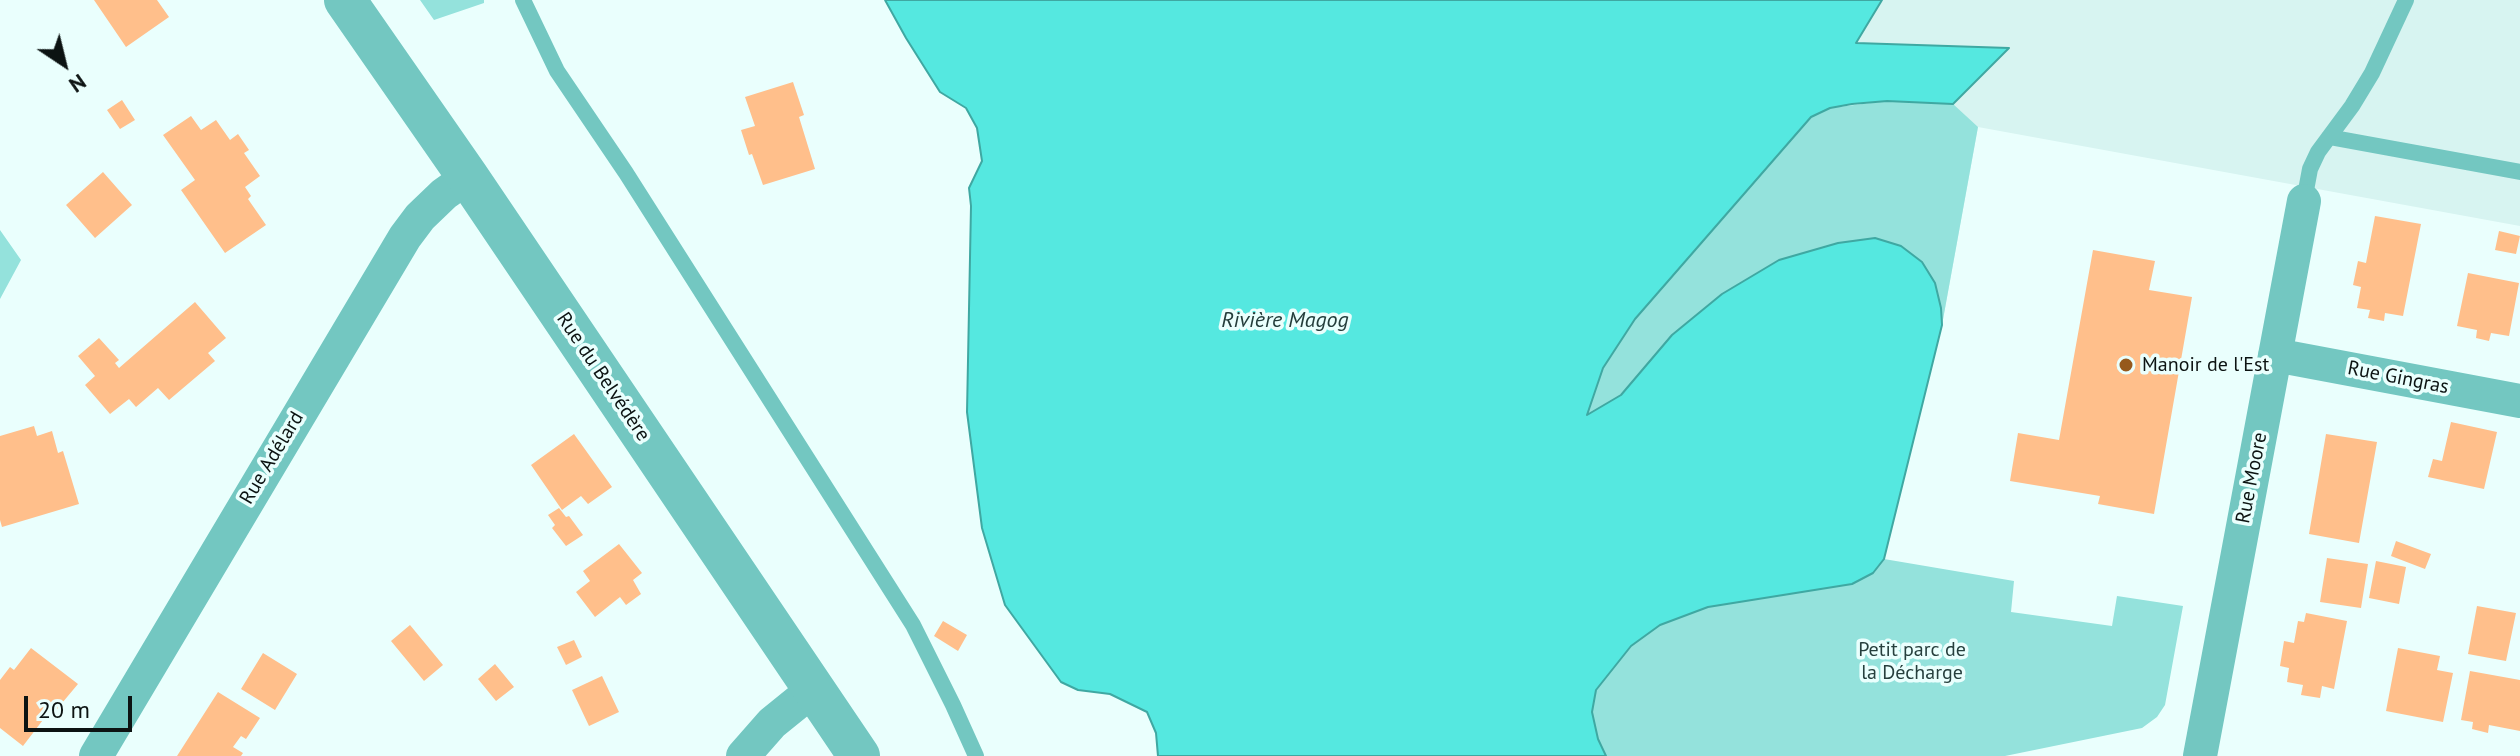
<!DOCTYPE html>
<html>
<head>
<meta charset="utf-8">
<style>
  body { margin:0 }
  #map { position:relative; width:2520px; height:756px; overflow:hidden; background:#eafffd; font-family:"PT Sans",sans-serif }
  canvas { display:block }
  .north { position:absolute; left:24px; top:24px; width:80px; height:80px; -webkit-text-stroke:6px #eafffd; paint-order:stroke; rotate:145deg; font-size:22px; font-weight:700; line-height:32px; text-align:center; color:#0c1312 }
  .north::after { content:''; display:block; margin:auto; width:28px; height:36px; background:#0c1312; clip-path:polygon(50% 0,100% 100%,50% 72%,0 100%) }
  .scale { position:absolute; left:24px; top:696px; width:108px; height:36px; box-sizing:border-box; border:4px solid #0c1312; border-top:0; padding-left:10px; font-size:24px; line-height:28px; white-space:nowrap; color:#0c1312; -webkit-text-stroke:6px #eafffd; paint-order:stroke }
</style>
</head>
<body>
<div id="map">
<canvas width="2520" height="756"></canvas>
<div class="north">N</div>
<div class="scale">20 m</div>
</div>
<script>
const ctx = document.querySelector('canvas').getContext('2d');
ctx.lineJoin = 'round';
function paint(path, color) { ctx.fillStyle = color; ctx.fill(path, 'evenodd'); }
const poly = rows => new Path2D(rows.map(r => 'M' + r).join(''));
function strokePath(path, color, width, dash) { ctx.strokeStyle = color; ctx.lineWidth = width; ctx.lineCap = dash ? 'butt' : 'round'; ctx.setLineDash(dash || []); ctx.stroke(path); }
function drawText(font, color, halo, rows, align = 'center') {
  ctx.font = font + ' "PT Sans",sans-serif'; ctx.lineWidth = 7; ctx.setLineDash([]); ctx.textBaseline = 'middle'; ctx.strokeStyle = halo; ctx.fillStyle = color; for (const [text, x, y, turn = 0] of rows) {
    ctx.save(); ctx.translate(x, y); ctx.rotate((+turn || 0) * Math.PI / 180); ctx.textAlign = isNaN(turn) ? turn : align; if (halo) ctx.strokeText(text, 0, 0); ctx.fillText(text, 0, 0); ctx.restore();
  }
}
paint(poly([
  [1882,0,2520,0,2520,226,1978,127,1942,325,1941,308,1591,397,2008,49,1855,43]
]), '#d7f4f1');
paint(poly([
  [420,0,484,0,484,3,434,20],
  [1887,101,1953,104,1978,127,1942,325,1941,308,1876,238,1837,243,1779,260,1672,335,1621,395,1586,416,1603,368,1635,319,1811,117,1830,108],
  [0,230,21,260,0,299],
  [1884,559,2014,581,2011,612,2112,626,2117,596,2183,606,2165,705,2157,717,2142,728,2005,756,1606,756,1598,739,1592,712,1596,690,1631,646,1660,625,1708,607,1852,584,1873,573]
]), '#94e2dc');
const water = poly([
  [885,0,1882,0,1856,43,2009,48,1953,104,1887,101,1852,104,1830,108,1811,117,1635,319,1603,368,1587,415,1621,395,1672,335,1722,294,1779,260,1838,243,1875,238,1901,246,1922,262,1935,283,1941,308,1942,325,1884,559,1873,573,1852,584,1708,607,1660,625,1631,646,1596,690,1592,712,1598,739,1606,756,1158,756,1156,733,1147,712,1110,694,1078,690,1061,682,1005,605,982,528,967,412,971,206,969,188,982,161,977,128,966,108,940,92,906,38,885,0]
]);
paint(water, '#55e8e0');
strokePath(water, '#3fa8a2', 2);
paint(poly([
  [94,0,157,0,169,17,126,47],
  [793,82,804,115,799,117,815,169,763,185,752,154,749,155,741,130,755,126,745,97],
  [122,100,135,120,120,129,107,110],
  [191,116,201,130,216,120,230,140,238,134,249,150,244,153,260,176,245,187,251,196,248,199,266,225,225,253,181,190,195,180,163,135],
  [103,172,132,205,95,238,66,205],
  [2375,216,2421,224,2403,316,2385,313,2384,321,2368,318,2370,310,2357,308,2361,287,2353,285,2358,261,2366,263],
  [2499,231,2520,236,2516,254,2495,250],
  [2093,250,2155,261,2149,290,2192,297,2154,514,2098,504,2100,496,2010,481,2018,433,2059,440],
  [2468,273,2519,283,2509,336,2491,333,2489,341,2476,338,2477,330,2457,326],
  [195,302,226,338,208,353,215,361,169,400,158,388,136,407,129,399,110,414,85,385,95,376,78,356,99,338,119,360,115,363,119,368],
  [2451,422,2497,432,2484,489,2428,477,2433,459,2442,461],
  [34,426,37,436,52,431,58,453,63,451,79,504,2,527,0,520,0,436],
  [574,434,612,487,588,504,581,496,562,510,531,465],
  [2326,434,2377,442,2359,543,2309,534],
  [559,508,566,517,569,516,583,535,566,546,552,528,555,525,548,515],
  [2396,541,2431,554,2425,569,2391,556],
  [619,544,642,573,633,580,641,594,626,605,620,597,595,617,576,592,590,581,583,571],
  [2327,558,2368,564,2361,608,2320,602],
  [2376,561,2406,567,2399,604,2369,598],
  [2477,606,2516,613,2506,661,2468,654],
  [2306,613,2347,621,2334,689,2322,686,2320,698,2301,695,2303,685,2287,682,2289,668,2280,666,2284,641,2294,643,2298,621,2304,622],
  [943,621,967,635,958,651,934,636],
  [410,625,443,665,424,681,391,641],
  [574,640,582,657,566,665,557,647],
  [31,648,78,684,52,715,49,712,23,746,0,728,0,680,10,667,14,670],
  [2398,648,2440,656,2437,670,2453,673,2443,722,2386,711],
  [263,653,297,674,275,710,241,689],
  [495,664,514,687,496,701,478,679],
  [2470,671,2520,680,2520,731,2489,725,2488,733,2472,729,2473,722,2461,720],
  [602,676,619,712,589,726,572,690],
  [218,692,260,718,246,739,241,736,233,747,243,753,241,756,177,756]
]), '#ffbf8b');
strokePath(poly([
  [523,0,557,71,626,173,913,625,953,705,976,756],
  [2329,137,2520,172],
  [2304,201,2310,169,2318,152,2352,106,2372,73,2406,0]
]), '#73c7c1', 16);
strokePath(poly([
  [2275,355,2520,401],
  [96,756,405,237,420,217,444,194,468,177],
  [743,756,772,723,814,689],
  [2200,756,2304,201]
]), '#73c7c1', 34);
strokePath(poly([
  [345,0,468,177,859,756]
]), '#73c7c1', 42);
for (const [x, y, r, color] of [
  [2126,365,8,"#96591c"]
]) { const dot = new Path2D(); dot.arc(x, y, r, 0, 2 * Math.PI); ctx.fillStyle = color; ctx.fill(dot); strokePath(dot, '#eafffd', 3); }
drawText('20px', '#0c1312', '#eafffd', [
  ["Manoir de l'Est",2142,365]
], 'left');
drawText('20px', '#0c1312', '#eafffd', [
  ["Rue du Belvédère",603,377,56],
  ["Rue Gingras",2398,378,11],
  ["Rue Adélard",272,458,-59],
  ["Rue Moore",2252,478,-79]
]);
drawText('20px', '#263f3d', '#eafffd', [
  ["Petit parc de",1912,650],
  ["la Décharge",1912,673]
]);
drawText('italic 22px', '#243d3b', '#eafffd', [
  ["Rivière Magog",1285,321]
]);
</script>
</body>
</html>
